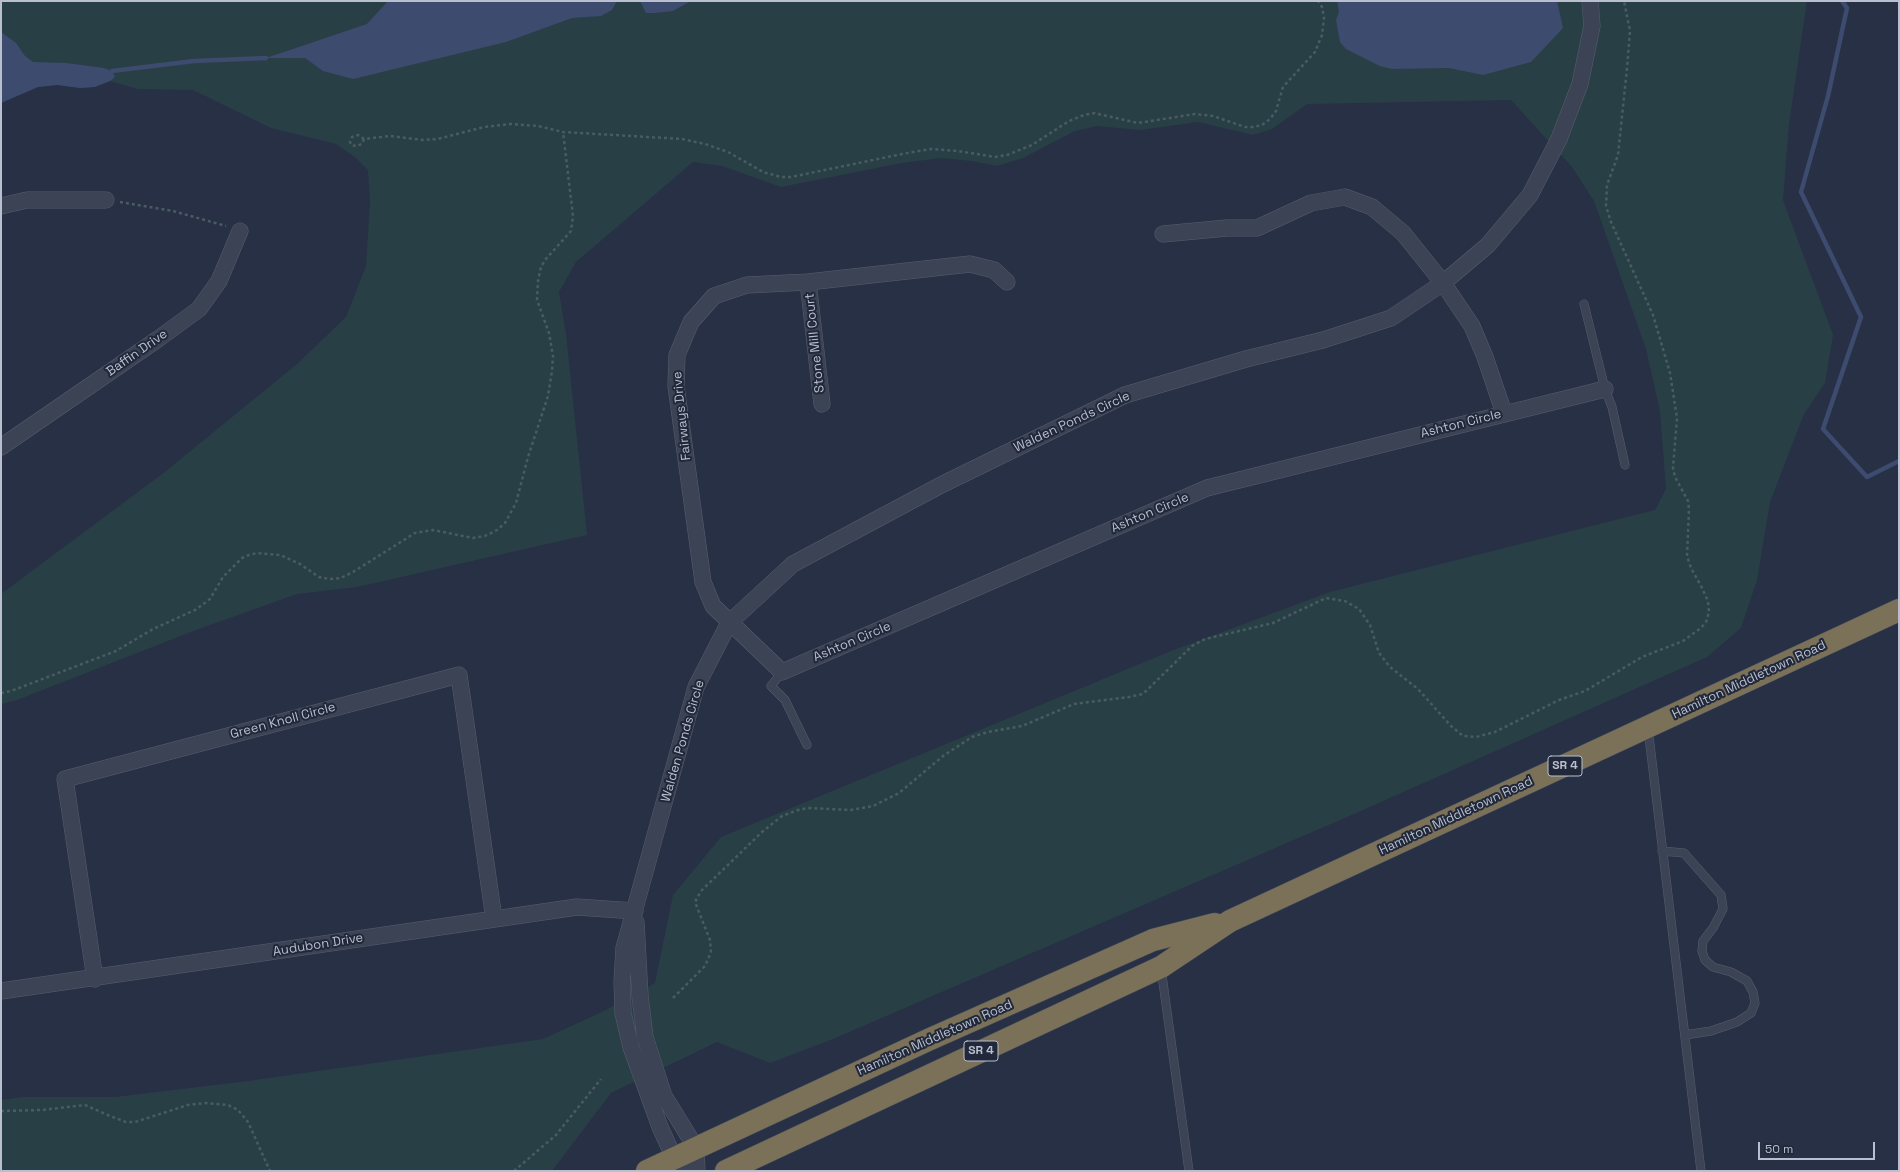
<!DOCTYPE html>
<html>
<head>
<meta charset="utf-8">
<style>
  body { margin:0 }
  #map { position:relative; width:1900px; height:1172px; overflow:hidden; background:#273045; font-family:"Space Grotesk",sans-serif }
  canvas { display:block }
  .frame { position:absolute; inset:0; border:2px solid #b9bfce; pointer-events:none }
  .scale { position:absolute; left:1758px; top:1142px; width:117px; height:18px; box-sizing:border-box; border:2px solid #b9bfce; border-top:0; padding-left:5px; font-size:12px; line-height:14px; white-space:nowrap; color:#b9bfce; -webkit-text-stroke:3px #20283a; paint-order:stroke }
</style>
</head>
<body>
<div id="map">
<canvas width="1900" height="1172"></canvas>
<div class="frame"></div>
<div class="scale">50 m</div>
</div>
<script>
const ctx = document.querySelector('canvas').getContext('2d');
ctx.lineJoin = 'round';
function paint(path, color) { ctx.fillStyle = color; ctx.fill(path, 'evenodd'); }
const poly = rows => new Path2D(rows.map(r => 'M' + r).join(''));
function strokePath(path, color, width, dash) { ctx.strokeStyle = color; ctx.lineWidth = width; ctx.lineCap = dash ? 'butt' : 'round'; ctx.setLineDash(dash || []); ctx.stroke(path); }
function drawText(font, color, halo, rows, align = 'center') {
  ctx.font = font + ' "Space Grotesk",sans-serif'; ctx.lineWidth = 4; ctx.setLineDash([]); ctx.textBaseline = 'middle'; ctx.strokeStyle = halo; ctx.fillStyle = color; for (const [text, x, y, turn = 0] of rows) {
    ctx.save(); ctx.translate(x, y); ctx.rotate((+turn || 0) * Math.PI / 180); ctx.textAlign = isNaN(turn) ? turn : align; if (halo) ctx.strokeText(text, 0, 0); ctx.fillText(text, 0, 0); ctx.restore();
  }
}
paint(poly([
  [1,1,1807,1,1789,124,1783,200,1833,335,1825,383,1804,414,1770,502,1757,580,1741,628,1707,657,1354,814,833,1039,770,1063,717,1042,611,1093,552,1171,1,1171,1,1100,23,1097,115,1097,248,1081,543,1039,606,1010,655,983,673,895,721,837,1171,651,1330,592,1655,510,1666,489,1660,411,1646,349,1594,201,1572,167,1511,100,1307,104,1272,129,1253,135,1198,122,1140,130,1097,126,1075,131,1023,158,997,166,972,161,941,158,902,163,781,187,722,166,693,162,576,262,559,292,566,334,587,535,357,587,297,594,196,630,17,700,1,704,1,594,166,471,297,364,346,317,366,266,370,203,368,170,356,158,336,144,271,128,193,90,138,89,110,81,95,87,80,88,57,85,38,87,1,103]
]), '#293f46');
paint(poly([
  [388,1,617,1,612,10,601,16,572,18,506,42,353,79,323,71,305,58,266,58,367,24],
  [640,1,691,1,673,11,655,13,646,13],
  [1337,1,1557,1,1563,28,1531,62,1483,75,1449,68,1392,69,1380,66,1346,49,1340,42,1336,20,1339,12],
  [1,32,16,43,25,56,33,62,66,63,104,68,112,71,115,77,110,81,95,87,80,88,57,85,38,87,1,103]
]), '#3d4b6e');
strokePath(poly([
  [1842,1,1847,8,1828,96,1801,192,1861,317,1823,429,1867,477,1899,461],
  [112,71,194,61,266,58]
]), '#3d4b6e', 4.5);
const lane = poly([
  [1584,304,1605,389,1612,407,1625,465],
  [782,672,771,686,785,700,807,745],
  [1648,728,1701,1171],
  [1662,851,1684,853,1721,895,1723,909,1713,928,1703,941,1702,951,1705,960,1713,967,1731,972,1747,981,1753,992,1755,1003,1751,1013,1737,1022,1711,1031,1685,1035],
  [1161,968,1189,1171]
]);
const street = poly([
  [1,206,27,200,106,200],
  [1163,234,1227,228,1257,228,1311,203,1345,197,1372,207,1403,233,1443,283,1472,326,1485,357,1504,413],
  [808,282,822,404],
  [1007,282,994,270,970,264,808,282,747,285,714,296,691,322,677,355,676,386,703,582,713,606,782,672,1207,488,1605,389],
  [1,447,158,339,199,309,219,281,240,231],
  [636,922,640,996,645,1037,664,1096,696,1148,697,1171],
  [95,979,65,779,459,675,494,919],
  [1,991,577,907,635,911],
  [686,1171,674,1158,660,1127,631,1047,623,1013,622,981,624,948,696,687,729,623,793,564,943,484,1125,395,1246,359,1323,340,1391,318,1443,283,1488,245,1530,195,1559,139,1580,84,1592,26,1590,1]
]);
const highway = poly([
  [647,1171,928,1040,1153,940,1215,924],
  [726,1171,1161,967,1230,921,1899,610]
]);
strokePath(lane, '#575e6f', 9);
strokePath(street, '#575e6f', 17);
strokePath(highway, '#434b5c', 23);
strokePath(poly([
  [364,139,362,144,356,146,351,145,350,142,352,137,358,135,364,139,390,136,423,140,438,139,484,127,511,124,538,126,563,132,682,139,705,144,728,152,763,172,781,177,791,177,902,154,931,149,958,151,995,157,1007,155,1032,145,1069,121,1084,115,1094,113,1138,123,1195,114,1213,116,1245,127,1253,127,1262,125,1270,119,1276,111,1283,87,1315,52,1322,35,1324,18,1322,7,1318,1],
  [120,202,173,211,226,226],
  [1,693,11,691,116,651,153,629,195,610,210,599,223,577,242,558,249,555,257,553,280,555,300,564,319,577,329,579,341,578,353,572,415,533,433,530,473,538,485,536,497,530,505,523,516,503,528,457,548,396,552,371,553,356,549,333,537,300,538,281,541,267,545,260,571,231,573,216,563,132],
  [673,998,705,966,711,952,710,940,695,902,701,891,762,832,782,816,798,810,808,808,851,810,873,806,899,793,943,756,972,737,988,732,1022,726,1074,704,1129,697,1143,694,1192,646,1205,639,1273,623,1326,598,1345,601,1359,609,1370,625,1379,653,1390,667,1418,689,1451,726,1463,736,1476,737,1495,732,1559,700,1585,691,1642,657,1683,641,1701,628,1706,622,1709,612,1708,601,1701,586,1691,568,1687,556,1689,509,1688,501,1675,477,1673,468,1677,418,1670,373,1653,315,1611,222,1606,206,1607,185,1618,155,1627,68,1630,31,1624,1],
  [1,1111,42,1110,85,1105,110,1116,126,1122,135,1122,188,1105,205,1103,228,1105,238,1110,248,1122,270,1171],
  [514,1171,556,1135,601,1079]
]), '#485c62', 2.5, [3, 3]);
strokePath(lane, '#3c4354', 8);
strokePath(street, '#3c4354', 16);
strokePath(highway, '#7b7158', 22);
for (const [x, y, w] of [
  [1565,766,34],
  [981,1051,34]
]) { const box = new Path2D(); box.roundRect(x - w / 2, y - 10, w, 20, 3); ctx.fillStyle = '#20283a'; ctx.fill(box); strokePath(box, '#b9bfce', 1); }
drawText('bold 12px', '#b9bfce', null, [
  ["SR 4",1565,766],
  ["SR 4",981,1051]
]);
drawText('13px', '#b9bfce', '#20283a', [
  ["Stone Mill Court",815,343,-96],
  ["Baffin Drive",137,353,-35],
  ["Fairways Drive",682,416,-96],
  ["Walden Ponds Circle",1072,422,-25],
  ["Ashton Circle",1461,424,-14],
  ["Ashton Circle",1150,513,-23],
  ["Ashton Circle",852,642,-23],
  ["Hamilton Middletown Road",1749,680,-25],
  ["Green Knoll Circle",283,721,-15],
  ["Walden Ponds Circle",683,741,-74],
  ["Hamilton Middletown Road",1456,816,-25],
  ["Audubon Drive",318,945,-9],
  ["Hamilton Middletown Road",935,1038,-24]
]);
</script>
</body>
</html>
